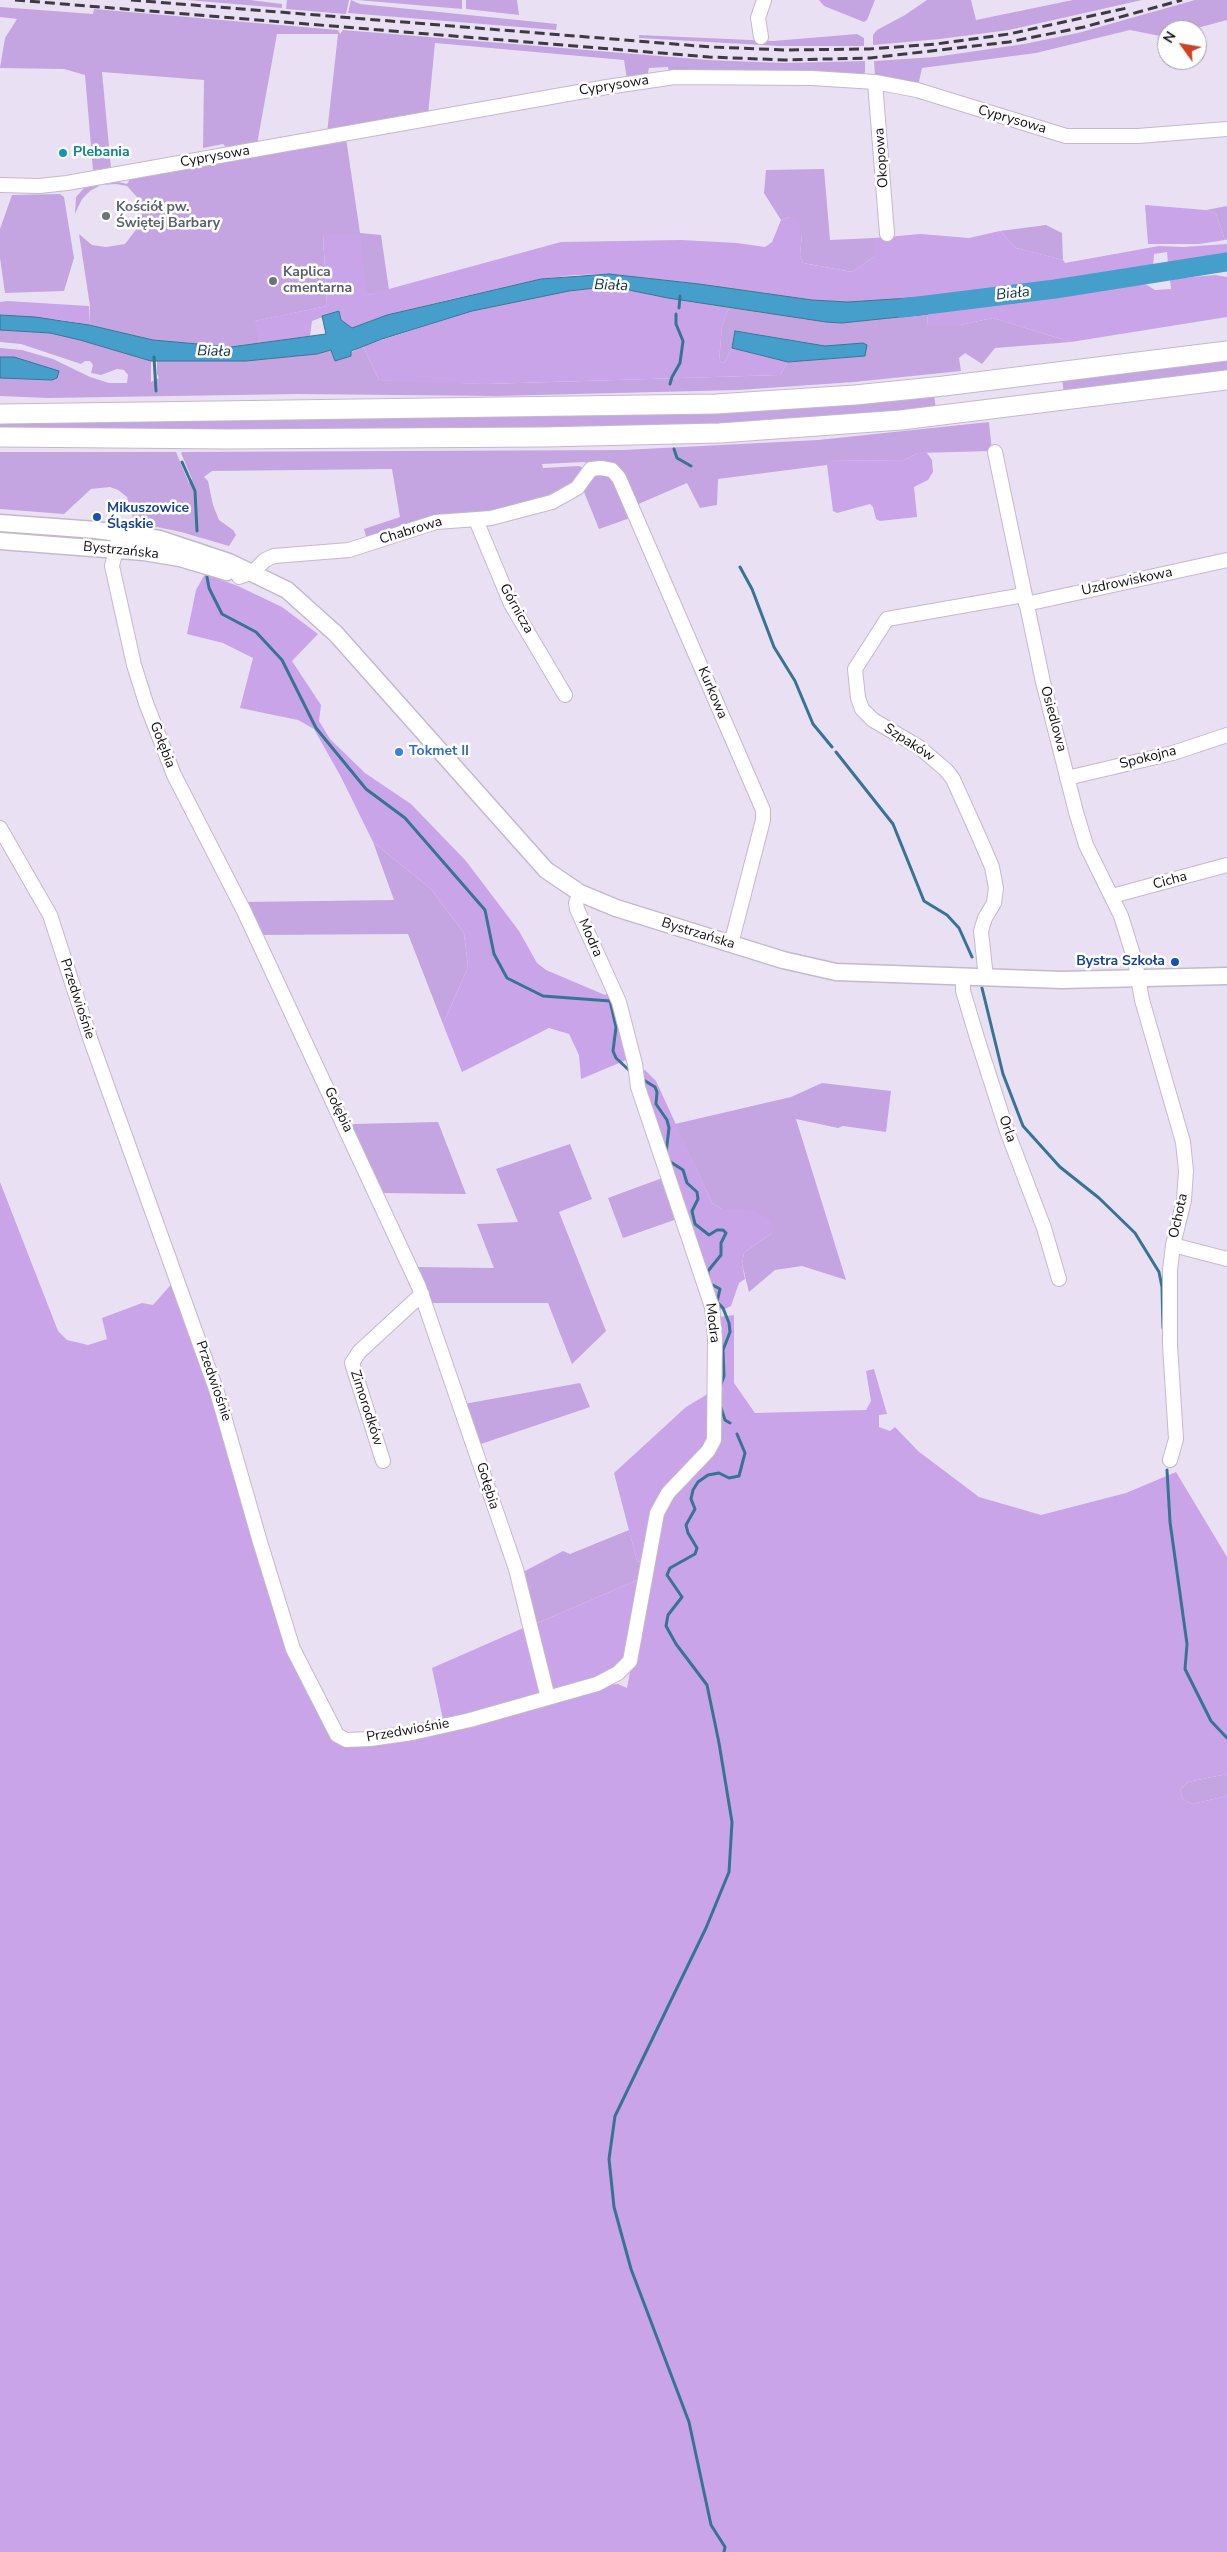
<!DOCTYPE html>
<html>
<head>
<meta charset="utf-8">
<style>
  body { margin:0 }
  #map { position:relative; width:1227px; height:2552px; overflow:hidden; background:#eae0f4; font-family:"Nunito Sans",sans-serif }
  canvas { display:block }
  .north { position:absolute; left:1157px; top:20px; width:50px; height:50px; box-sizing:border-box; background:#fff; border:1px solid #a19fa2; border-radius:50%; rotate:302deg; font-size:14px; font-weight:700; line-height:20px; text-align:center; color:#131016 }
  .north::after { content:''; display:block; margin:auto; width:18px; height:22px; background:#ce4423; clip-path:polygon(50% 0,100% 100%,50% 72%,0 100%) }
</style>
</head>
<body>
<div id="map">
<canvas width="1227" height="2552"></canvas>
<div class="north">N</div>
</div>
<script>
const ctx = document.querySelector('canvas').getContext('2d');
ctx.lineJoin = 'round';
function paint(path, color) { ctx.fillStyle = color; ctx.fill(path, 'evenodd'); }
const poly = rows => new Path2D(rows.map(r => 'M' + r).join(''));
function strokePath(path, color, width, dash) { ctx.strokeStyle = color; ctx.lineWidth = width; ctx.lineCap = dash ? 'butt' : 'round'; ctx.setLineDash(dash || []); ctx.stroke(path); }
function drawText(font, color, halo, rows, align = 'center') {
  ctx.font = font + ' "Nunito Sans",sans-serif'; ctx.lineWidth = 5; ctx.setLineDash([]); ctx.textBaseline = 'middle'; ctx.strokeStyle = halo; ctx.fillStyle = color; for (const [text, x, y, turn = 0] of rows) {
    ctx.save(); ctx.translate(x, y); ctx.rotate((+turn || 0) * Math.PI / 180); ctx.textAlign = isNaN(turn) ? turn : align; if (halo) ctx.strokeText(text, 0, 0); ctx.fillText(text, 0, 0); ctx.restore();
  }
}
paint(poly([
  [187,0,250,0,282,4,282,8],
  [287,0,349,0,346,14,286,9],
  [351,0,360,4,557,24,556,30,348,13],
  [357,0,462,0,462,9],
  [466,0,517,0,519,15,466,9],
  [819,0,875,0,867,20,864,22,824,6],
  [927,0,971,0,976,20,1073,0,1142,0,1009,30,940,39,873,45,873,35,877,30,905,15],
  [1195,0,1227,0,1227,20,1190,30,1167,30,1167,37,1165,37,1130,30,1036,53,922,68,918,86,875,76,874,61,935,57,1024,44,1078,33],
  [0,7,93,14,94,9,338,30,340,34,343,30,708,60,784,63,865,61,865,72,863,75,669,74,668,67,649,68,647,77,627,80,624,60,435,43,428,115,327,133,338,34,277,34,257,144,228,149,223,144,203,148,204,80,102,72,111,168,93,170,85,75,64,69,0,68,5,38,17,19,0,17],
  [857,34,864,38,864,46,780,46,639,38,639,35,773,41],
  [346,138,360,233,381,235,389,290,367,295,323,235,327,306,255,321,260,343,231,347,180,343,153,340,89,325,90,306,79,234,92,245,106,247,125,244,142,222,142,208,137,197,127,186,116,184,101,185,90,191,82,199,75,214,76,197,84,188,118,182,127,184,132,176],
  [824,169,830,240,874,238,874,257,852,272,803,263,800,255,802,234,790,217,781,220,764,193,766,170],
  [60,194,64,197,74,258,64,291,5,293,0,258,0,229,12,195],
  [1227,206,1227,239,1225,240,1216,214,1206,210],
  [1046,225,1062,233,1063,260,1016,248,1000,231],
  [729,307,826,322,842,323,928,314,927,325,960,325,993,318,1071,342,995,348,982,364,965,353,959,358,961,371,854,382,738,390,496,396,298,394,48,398,0,396,0,378,52,380,14,357,0,357,0,348,22,350,53,359,90,377,109,383,127,383,128,375,124,370,117,369,101,375,91,373,93,365,90,361,85,361,81,364,21,344,0,342,0,330,50,333,80,340,151,361,151,382,159,378,157,374,157,361,246,361,317,354,332,350,335,361,363,346,379,380,485,384,780,375,788,362,865,356,863,343,825,346,735,331,732,348,724,363,719,361,722,326],
  [1227,358,1227,374,1064,394,1062,378],
  [934,394,936,410,641,430,0,430,0,421],
  [989,422,992,451,918,453,904,460,830,461,827,465,718,479,717,505,700,508,687,483,634,506,622,477,584,462,542,464,543,468,579,466,585,469,574,486,552,499,367,540,364,529,400,517,392,469,212,471,204,477,208,481,213,505,219,520,233,530,236,535,229,546,181,532,138,523,134,521,127,497,118,490,110,487,91,489,64,514,0,509,0,452,176,452,189,483,192,479,181,453,183,452,624,450,818,440],
  [592,473,611,474,633,517,599,529,582,487],
  [373,842,431,889,464,933,468,967,443,1024,408,934,258,935,242,902,394,900],
  [822,1083,891,1091,886,1132,843,1126,838,1128,796,1119,846,1280,802,1266,775,1270,749,1292,742,1264,744,1253,772,1233,741,1209,722,1209,712,1203,675,1124,791,1097],
  [438,1122,466,1194,380,1193,352,1126,354,1124],
  [570,1144,592,1199,559,1212,606,1331,572,1364,548,1303,429,1303,415,1267,494,1268,477,1224,518,1222,496,1169],
  [665,1177,680,1218,623,1238,608,1198],
  [580,1383,590,1407,478,1445,464,1404],
  [629,1530,637,1561,645,1563,642,1578,533,1625,523,1572,563,1551,570,1554],
  [1227,1774,1227,1796,1192,1804,1183,1799,1180,1790,1188,1782]
]), '#c5a5e1');
paint(poly([
  [1145,205,1206,210,1216,214,1225,240,1199,244,1148,244],
  [790,217,799,222,802,234,800,255,803,263,852,272,874,257,874,238,921,234,969,238,1000,231,1016,248,1063,260,1065,263,1159,246,1183,247,1227,244,1227,254,1168,263,1167,252,1154,254,1153,267,925,297,848,302,812,300,699,284,609,274,575,275,541,279,448,300,387,315,352,328,341,320,339,311,312,321,310,336,260,343,254,321,327,306,323,234,360,234,367,295,561,242,681,240,737,243,765,247,772,242,781,220],
  [1215,275,1227,277,1227,317,1071,342,993,318,960,325,927,325,928,314,1142,282,1155,290,1171,289,1170,279],
  [595,288,624,289,729,307,722,326,719,361,724,363,732,348,788,362,780,375,485,384,407,382,379,380,363,346,472,311,569,291],
  [7,301,89,306,89,325,61,320,0,315,0,302],
  [918,453,927,453,932,460,933,472,928,480,914,487,917,517,880,521,876,519,873,507,870,504,837,513,833,511,827,465,829,461,904,460],
  [205,574,238,586,282,607,318,634,292,661,321,705,319,721,330,739,365,773,411,804,466,861,519,931,537,963,546,970,605,995,611,990,631,1058,581,1079,579,1055,569,1034,549,1028,462,1072,443,1024,468,967,464,933,431,889,373,842,341,777,314,729,298,720,240,708,253,658,223,643,187,634,196,590],
  [645,1070,656,1081,712,1203,722,1209,741,1209,756,1212,770,1219,773,1228,772,1233,744,1253,742,1264,745,1279,739,1283,731,1306,725,1309,717,1310,638,1073],
  [0,1182,58,1331,67,1340,88,1345,107,1339,102,1318,142,1303,153,1305,175,1280,278,1608,340,1742,608,1685,618,1684,627,1688,659,1513,714,1449,719,1317,734,1315,734,1383,755,1413,866,1410,871,1401,866,1371,874,1369,887,1414,879,1415,879,1427,890,1431,895,1427,918,1451,979,1497,1041,1515,1126,1493,1176,1472,1227,1557,1227,1774,1188,1782,1180,1790,1183,1799,1192,1804,1227,1796,1227,2552,0,2552],
  [711,1392,712,1435,675,1481,645,1563,637,1561,614,1473,686,1407],
  [642,1578,628,1658,617,1670,551,1695,533,1625],
  [528,1626,545,1695,444,1724,432,1668]
]), '#c9a4e9');
const water = poly([
  [609,274,699,284,812,300,848,302,925,297,928,314,842,323,826,322,668,298,624,289,595,288,569,291,472,311,382,339,351,351,351,356,335,361,331,350,317,354,246,361,151,361,80,340,50,333,0,330,0,315,35,317,89,325,153,340,231,347,326,334,322,316,339,311,341,320,352,328,387,315,541,279,609,274],
  [735,331,825,346,863,343,867,345,865,356,788,362,732,348,735,331],
  [0,357,14,357,59,371,57,378,52,380,0,378,0,357]
]);
paint(water, '#469fca');
strokePath(water, '#377494', 1);
strokePath(poly([
  [679,308,680,296],
  [154,357,156,391],
  [670,384,672,377,680,363,683,341,676,324,676,314],
  [674,449,677,458,691,466],
  [182,462,195,491,197,531],
  [740,567,752,589,774,647,795,681,813,724,832,747],
  [207,577,209,588,222,614,256,632,282,660,316,728,366,789,405,818,485,910,494,954,507,978,543,996,610,1001,616,1027,613,1051,616,1058,632,1073],
  [836,752,893,824,924,901,947,915,959,928,972,957],
  [982,988,1003,1074,1023,1126,1060,1167,1099,1198,1135,1233,1159,1272,1162,1287,1163,1328],
  [642,1079,655,1087,657,1092,656,1104,667,1120,669,1128,666,1153],
  [669,1161,683,1170,687,1183,697,1192,698,1199,692,1211,695,1224,709,1235,717,1230,723,1230,726,1233,721,1243,721,1255,708,1271,708,1277],
  [709,1283,720,1289,717,1302,723,1308,729,1323,730,1332,723,1350,724,1376,720,1387],
  [721,1408,725,1420,730,1423],
  [1167,1470,1170,1522,1187,1644,1185,1669,1211,1721,1227,1738],
  [724,2552,725,2547,711,2525,689,2422,631,2269,614,2207,609,2159,615,2116,706,1928,729,1872,732,1822,719,1743,707,1685,676,1644,666,1626,668,1615,682,1597,667,1575,670,1568,695,1554,697,1548,688,1533,686,1525,695,1509,691,1499,693,1490,698,1482,708,1475,719,1473,729,1478,739,1476,745,1453,737,1434]
]), '#377494', 3);
strokePath(poly([
  [902,308,1055,289,1227,262]
]), '#469fca', 19);
const minor = poly([
  [761,37,758,18,764,0],
  [875,82,887,234],
  [0,185,39,186,67,183,607,87,675,77,812,78,875,82,917,90,1066,136,1138,136,1227,129],
  [995,452,1043,682,1076,812,1086,845,1121,916,1135,961,1142,1000,1183,1142,1186,1171,1184,1200,1173,1245,1170,1270,1170,1345,1176,1439,1170,1460],
  [476,520,511,604,565,695],
  [120,532,112,566,134,665,146,703,174,775,244,911,419,1287,516,1569,548,1698],
  [239,577,253,572,265,560,274,556,349,550,436,522,491,518,552,502,577,488,591,469,601,468,612,470,619,478,763,810,763,820,731,944],
  [1026,604,1227,560],
  [1067,778,1173,753,1227,735],
  [0,828,50,915,91,1041,217,1392,260,1542,293,1649,337,1735,346,1740,370,1739,412,1733,470,1720,597,1684,618,1673,630,1661,657,1513,668,1493,708,1451,714,1440,715,1338,712,1307,638,1087,635,1064,619,1002,577,909,576,903,580,893],
  [1112,896,1227,865],
  [963,977,963,991,978,1041,1007,1131,1044,1228,1059,1279],
  [986,978,981,931,985,918,994,903,996,888,992,867,980,839,953,779,946,770,919,747,873,720,862,709,858,698,855,669,887,619,1024,595],
  [1173,1245,1227,1259],
  [383,1461,352,1363,359,1352,422,1294]
]);
const major = poly([
  [0,523,96,530,160,539,229,562,287,590,336,634,546,870,580,893,616,908,783,960,836,972,1062,980,1227,976],
  [0,541,144,552,180,558,227,572]
]);
const highway = poly([
  [0,414,716,404,855,395,944,386,1227,351],
  [0,437,228,439,544,437,720,433,901,420,1227,380]
]);
strokePath(minor, '#c3b9cc', 16);
strokePath(major, '#c3b9cc', 19);
strokePath(highway, '#c3b9cc', 21);
strokePath(minor, '#fff', 14);
strokePath(major, '#fff', 16);
strokePath(highway, '#fff', 19);
strokePath(poly([
  [15,0,709,57,785,60,870,58,1009,42,1084,27,1182,0],
  [131,0,711,47,786,50,869,49,936,44,1009,34,1127,8]
]), '#3e3942', 3, [10, 5]);
for (const [x, y, r, color] of [
  [63,153,5,"#0f9aa8"],
  [106,216,5,"#6b7280"],
  [273,281,5,"#6b7280"],
  [97,517,5,"#1a4fb4"],
  [399,752,5,"#3f7fe0"],
  [1175,962,5,"#1a4fb4"]
]) { const dot = new Path2D(); dot.arc(x, y, r, 0, 2 * Math.PI); ctx.fillStyle = color; ctx.fill(dot); strokePath(dot, '#fff', 2); }
drawText('14px', '#131016', '#fff', [
  ["Cyprysowa",614,86,-9],
  ["Cyprysowa",1012,120,16],
  ["Cyprysowa",215,157,-10],
  ["Okopowa",882,158,-94],
  ["Chabrowa",411,531,-17],
  ["Bystrzańska",121,551,6],
  ["Uzdrowiskowa",1127,582,-12],
  ["Górnicza",516,609,61],
  ["Kurkowa",712,693,67],
  ["Osiedlowa",1053,719,75],
  ["Szpaków",909,743,33],
  ["Gołębia",162,745,69],
  ["Spokojna",1148,758,-14],
  ["Cicha",1170,881,-15],
  ["Bystrzańska",698,934,17],
  ["Modra",590,938,66],
  ["Przedwiośnie",77,999,72],
  ["Gołębia",338,1110,64],
  ["Orla",1007,1129,71],
  ["Ochota",1179,1216,-78],
  ["Modra",712,1323,83],
  ["Przedwiośnie",213,1381,71],
  ["Zimorodków",366,1408,72],
  ["Gołębia",487,1486,73],
  ["Przedwiośnie",408,1731,-10]
]);
drawText('bold 14px', '#0d838f', '#fff', [
  ["Plebania",73,153]
], 'left');
drawText('bold 14px', '#5b616d', '#fff', [
  ["Kościół pw.",116,208],
  ["Świętej Barbary",116,224],
  ["Kaplica",283,273],
  ["cmentarna",283,289]
], 'left');
drawText('bold 14px', '#164399', '#fff', [
  ["Mikuszowice",107,509],
  ["Śląskie",107,525],
  ["Bystra Szkoła",1165,962,"right"]
], 'left');
drawText('bold 14px', '#366cbe', '#fff', [
  ["Tokmet II",409,752]
], 'left');
drawText('italic 15px', '#0b3345', '#fff', [
  ["Biała",611,286,2],
  ["Biała",1013,294,-6],
  ["Biała",214,352,1]
]);
</script>
</body>
</html>
